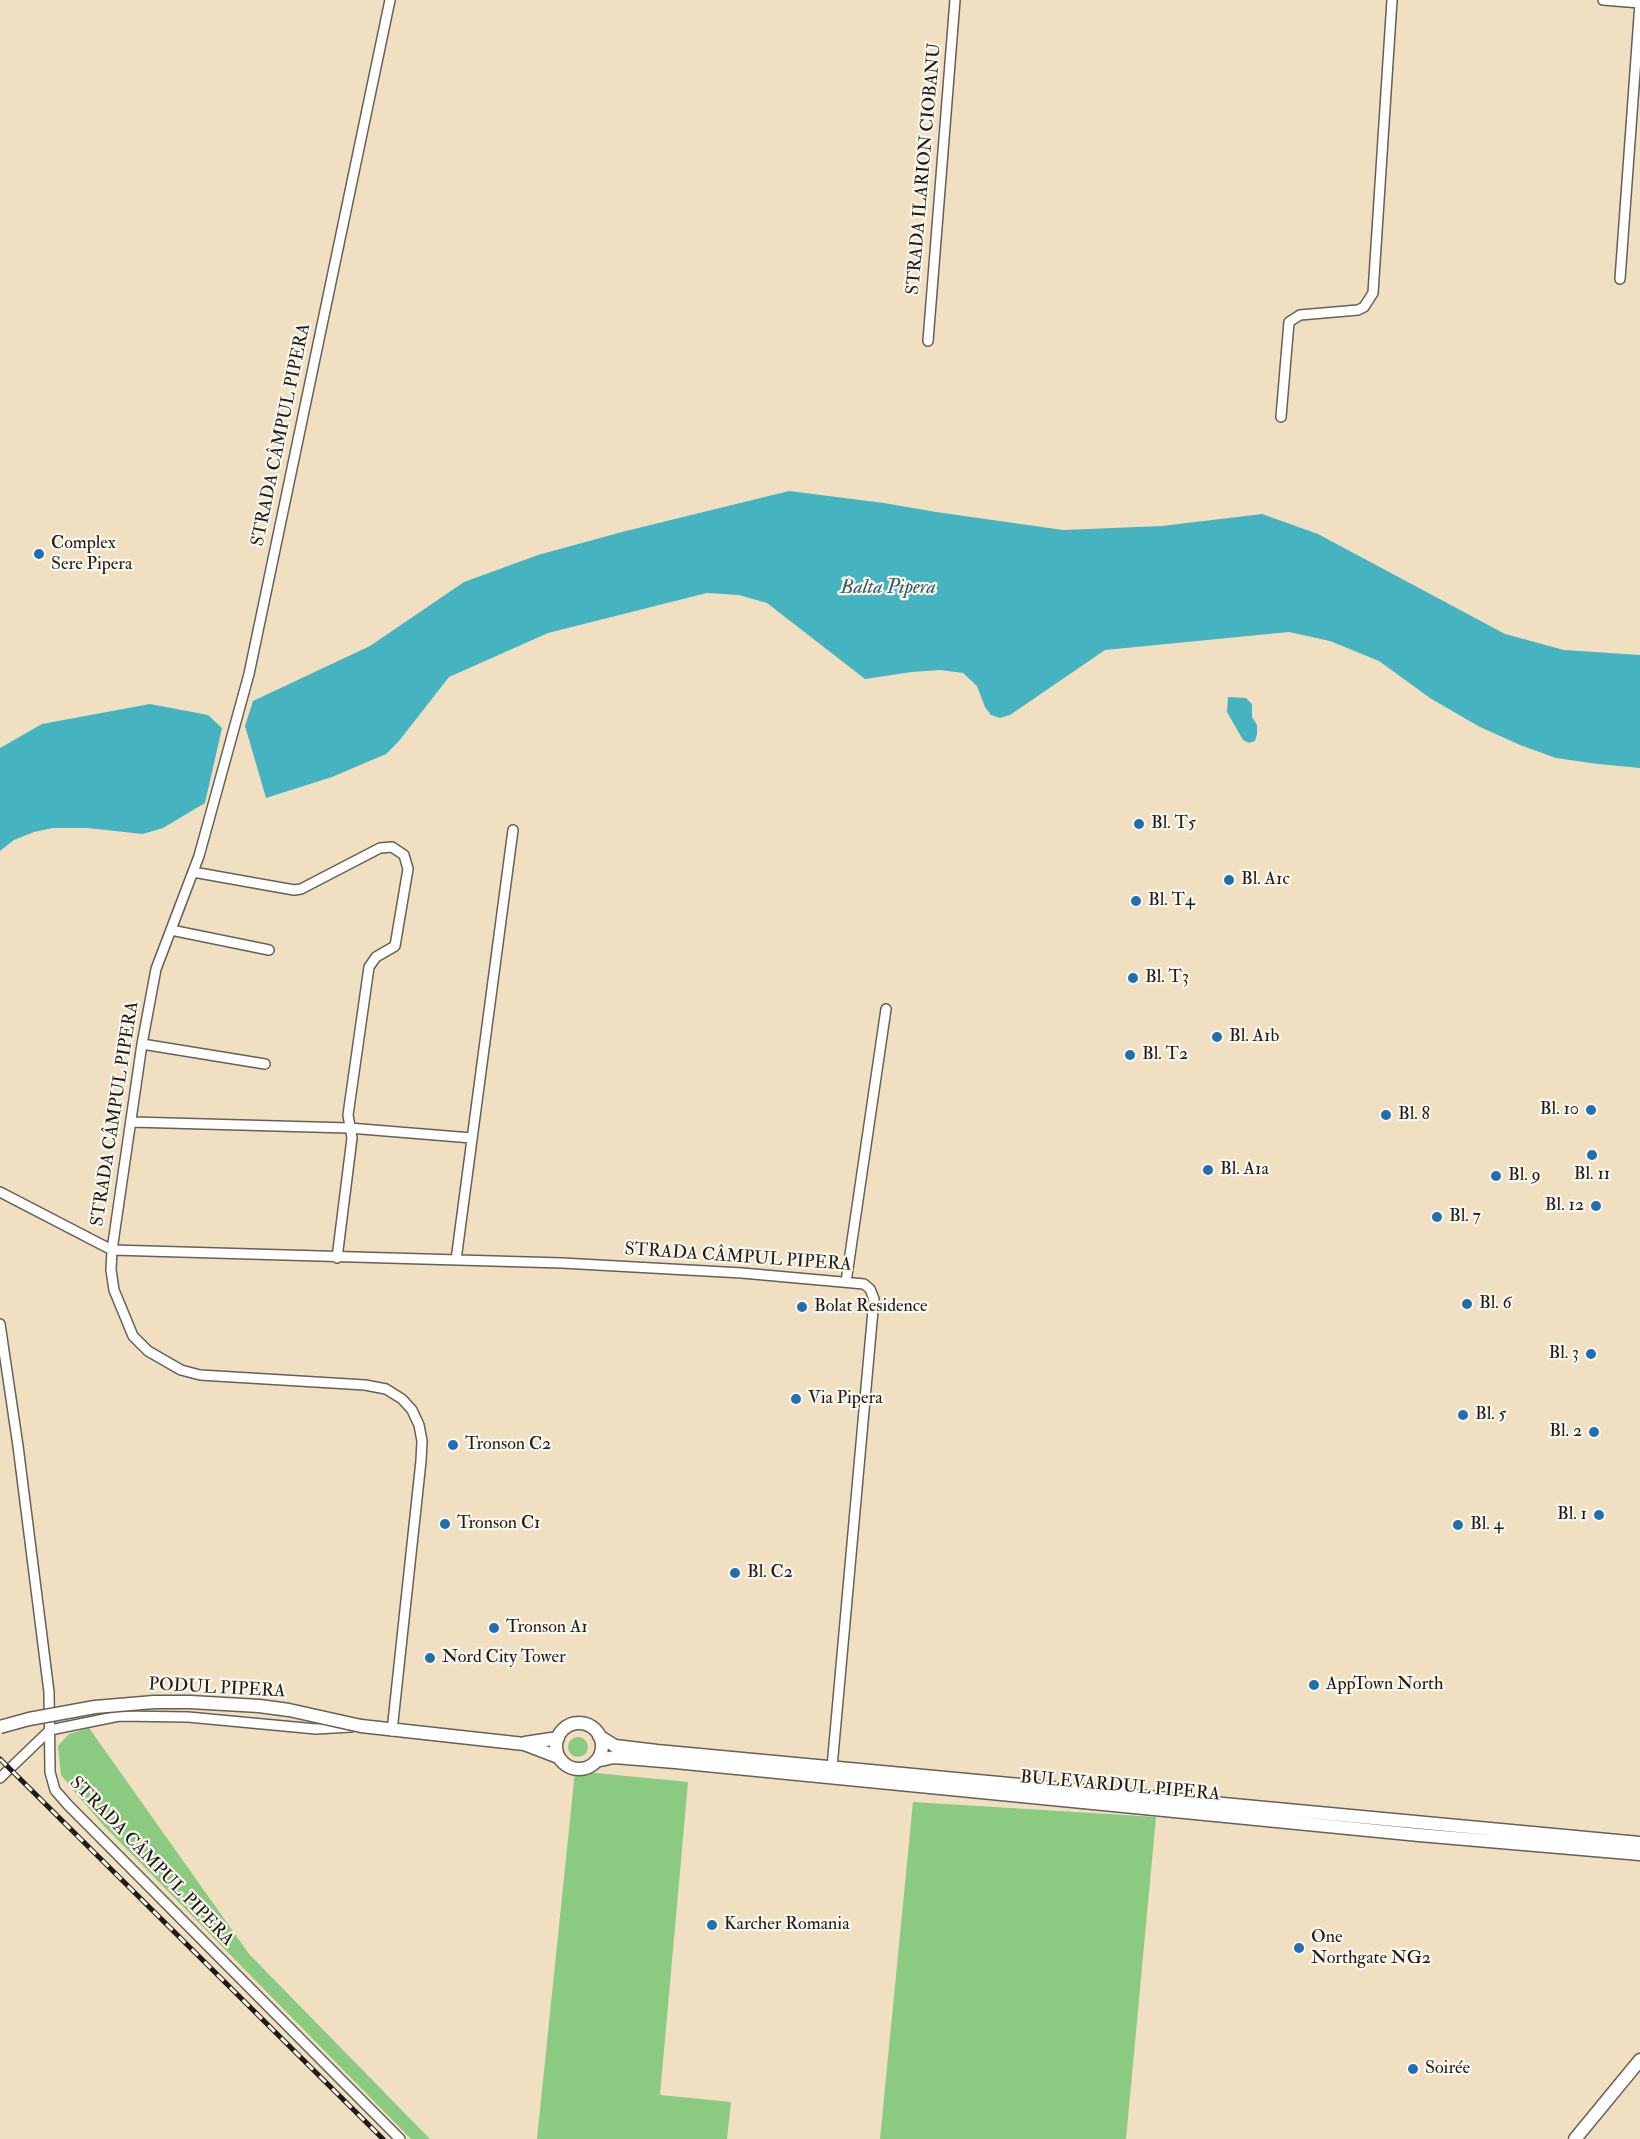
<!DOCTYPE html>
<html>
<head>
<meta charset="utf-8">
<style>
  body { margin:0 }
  canvas { display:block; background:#f1dfc1 }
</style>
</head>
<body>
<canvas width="1640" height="2139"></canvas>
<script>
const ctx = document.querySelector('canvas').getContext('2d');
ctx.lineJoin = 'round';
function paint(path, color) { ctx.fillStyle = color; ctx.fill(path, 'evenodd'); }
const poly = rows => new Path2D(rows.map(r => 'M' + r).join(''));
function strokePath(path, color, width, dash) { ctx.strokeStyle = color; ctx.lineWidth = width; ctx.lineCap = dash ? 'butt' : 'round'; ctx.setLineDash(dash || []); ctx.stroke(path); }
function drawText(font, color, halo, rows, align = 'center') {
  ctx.font = font + ' "IM FELL Double Pica",serif'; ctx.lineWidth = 4.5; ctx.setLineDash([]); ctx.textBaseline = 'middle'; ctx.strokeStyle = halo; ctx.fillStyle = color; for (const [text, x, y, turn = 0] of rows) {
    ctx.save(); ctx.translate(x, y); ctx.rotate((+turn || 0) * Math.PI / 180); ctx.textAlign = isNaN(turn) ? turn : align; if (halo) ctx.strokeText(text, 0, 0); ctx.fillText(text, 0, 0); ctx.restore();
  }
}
paint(poly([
  [89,1728,249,1954,430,2139,411,2139,104,1826,79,1797,61,1775,58,1746,69,1734],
  '568 1747a10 10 0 1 1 20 0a10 10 0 1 1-20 0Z',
  [575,1771,688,1782,660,2095,731,2102,727,2139,537,2139],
  [913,1802,1156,1817,1126,2139,880,2139]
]), '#8aca81');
paint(poly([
  [789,491,884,503,936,512,1063,530,1162,526,1262,514,1318,534,1505,634,1564,650,1640,655,1640,768,1598,764,1556,758,1520,745,1478,726,1430,698,1379,661,1330,641,1289,632,1105,650,1010,715,1000,718,991,715,985,707,977,686,963,673,940,670,912,672,865,679,767,603,739,595,707,593,548,633,449,677,399,741,386,754,332,777,266,798,245,726,253,701,370,646,464,582,538,555,622,532],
  [1228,697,1246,698,1252,704,1252,717,1257,725,1257,734,1255,741,1249,743,1243,740,1227,712],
  [150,704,208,715,222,728,205,803,163,828,143,834,87,828,53,828,34,832,14,840,0,851,0,748,42,724]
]), '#46b4c0');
const street = poly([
  [390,0,249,674,199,856,156,969,142,1044,112,1250,111,1270,114,1290,133,1336,148,1351,181,1370,200,1375,365,1385,386,1389,402,1399,412,1410,419,1425,422,1441,421,1461,392,1731],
  [1603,0,1640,3,1620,279],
  [928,341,955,0],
  [1281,417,1289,322,1300,315,1358,310,1364,307,1373,293,1392,0],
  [193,872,294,890,301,889,380,848,392,847,404,855,408,869,395,946,376,957,369,967,348,1115,352,1138,337,1258],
  [171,930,269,950],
  [142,1044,265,1064],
  [132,1122,349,1128,472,1138],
  [0,1192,112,1250,562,1263,742,1273,864,1284,870,1289,874,1299,832,1767],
  [456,1260,513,830],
  [846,1282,886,1009],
  [0,1324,18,1446,49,1692,50,1772,55,1790,68,1805,400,2139],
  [0,1778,50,1730,119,1716,188,1717,316,1729,351,1727]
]);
const secondary = poly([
  '556 1746a23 23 0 1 1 46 0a23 23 0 1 1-46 0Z',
  [361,1726,524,1744,558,1757],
  [599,1736,615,1746,657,1751,1640,1843],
  [525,1743,558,1738],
  [596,1761,614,1757,675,1762,1419,1835,1640,1854],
  [1575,2139,1640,2060]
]);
strokePath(street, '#676056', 12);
strokePath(secondary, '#676056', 15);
strokePath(street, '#fff', 9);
strokePath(secondary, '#fff', 12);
const rail = poly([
  [0,1759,383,2139]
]);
strokePath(rail, '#1c1c1c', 5);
strokePath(rail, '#fbf7ec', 3, [9]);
const secondaryBridge = poly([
  [0,1727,29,1719,95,1707,154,1702,190,1702,259,1706,289,1710,361,1726]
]);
strokePath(secondaryBridge, '#676056', 15, []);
strokePath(secondaryBridge, '#fff', 12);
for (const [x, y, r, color] of [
  [39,554,6,"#1f6fb2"],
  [1139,824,6,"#1f6fb2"],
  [1229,880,6,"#1f6fb2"],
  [1136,901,6,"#1f6fb2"],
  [1133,978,6,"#1f6fb2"],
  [1217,1037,6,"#1f6fb2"],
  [1130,1055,6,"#1f6fb2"],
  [1591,1110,6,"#1f6fb2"],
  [1386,1115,6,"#1f6fb2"],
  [1592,1155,6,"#1f6fb2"],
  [1208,1170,6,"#1f6fb2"],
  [1496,1176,6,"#1f6fb2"],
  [1596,1206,6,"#1f6fb2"],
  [1437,1217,6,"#1f6fb2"],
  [1467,1304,6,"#1f6fb2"],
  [802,1307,6,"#1f6fb2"],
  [1591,1354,6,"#1f6fb2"],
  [796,1399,6,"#1f6fb2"],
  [1463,1415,6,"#1f6fb2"],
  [1594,1432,6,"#1f6fb2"],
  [453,1445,6,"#1f6fb2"],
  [1599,1515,6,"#1f6fb2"],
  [445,1524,6,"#1f6fb2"],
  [1458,1525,6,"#1f6fb2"],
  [735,1573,6,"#1f6fb2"],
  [494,1628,6,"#1f6fb2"],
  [430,1658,6,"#1f6fb2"],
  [1314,1685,6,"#1f6fb2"],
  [712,1925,6,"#1f6fb2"],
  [1299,1948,6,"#1f6fb2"],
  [1413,2069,6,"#1f6fb2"]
]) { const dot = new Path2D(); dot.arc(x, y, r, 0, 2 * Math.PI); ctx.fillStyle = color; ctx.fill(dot); strokePath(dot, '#fbf7ec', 2); }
drawText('18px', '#1c1c1c', '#fbf7ec', [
  ["STRADA ILARION CIOBANU",925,169,-85],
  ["STRADA CÂMPUL PIPERA",282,435,-78],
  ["STRADA CÂMPUL PIPERA",116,1114,-81],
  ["STRADA CÂMPUL PIPERA",738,1258,4],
  ["PODUL PIPERA",217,1689,3],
  ["BULEVARDUL PIPERA",1120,1787,5],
  ["STRADA CÂMPUL PIPERA",151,1862,46]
]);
drawText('18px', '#1c1c1c', '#fbf7ec', [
  ["Complex",51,544],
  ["Sere Pipera",51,565],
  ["Bl. T5",1151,824],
  ["Bl. A1c",1241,880],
  ["Bl. T4",1148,901],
  ["Bl. T3",1145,978],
  ["Bl. A1b",1229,1037],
  ["Bl. T2",1142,1055],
  ["Bl. 10",1579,1110,"right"],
  ["Bl. 8",1398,1115],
  ["Bl. A1a",1220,1170],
  ["Bl. 11",1592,1175,"center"],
  ["Bl. 9",1508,1176],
  ["Bl. 12",1584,1206,"right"],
  ["Bl. 7",1449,1217],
  ["Bl. 6",1479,1304],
  ["Bolat Residence",814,1307],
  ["Bl. 3",1579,1354,"right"],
  ["Via Pipera",808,1399],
  ["Bl. 5",1475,1415],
  ["Bl. 2",1582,1432,"right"],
  ["Tronson C2",465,1445],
  ["Bl. 1",1587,1515,"right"],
  ["Tronson C1",457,1524],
  ["Bl. 4",1470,1525],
  ["Bl. C2",747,1573],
  ["Tronson A1",506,1628],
  ["Nord City Tower",442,1658],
  ["AppTown North",1326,1685],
  ["Karcher Romania",724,1925],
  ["One",1311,1938],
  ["Northgate NG2",1311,1959],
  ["Soirée",1425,2069]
], 'left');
drawText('italic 20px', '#2f6066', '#fbf7ec', [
  ["Balta Pipera",888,589]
]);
</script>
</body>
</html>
